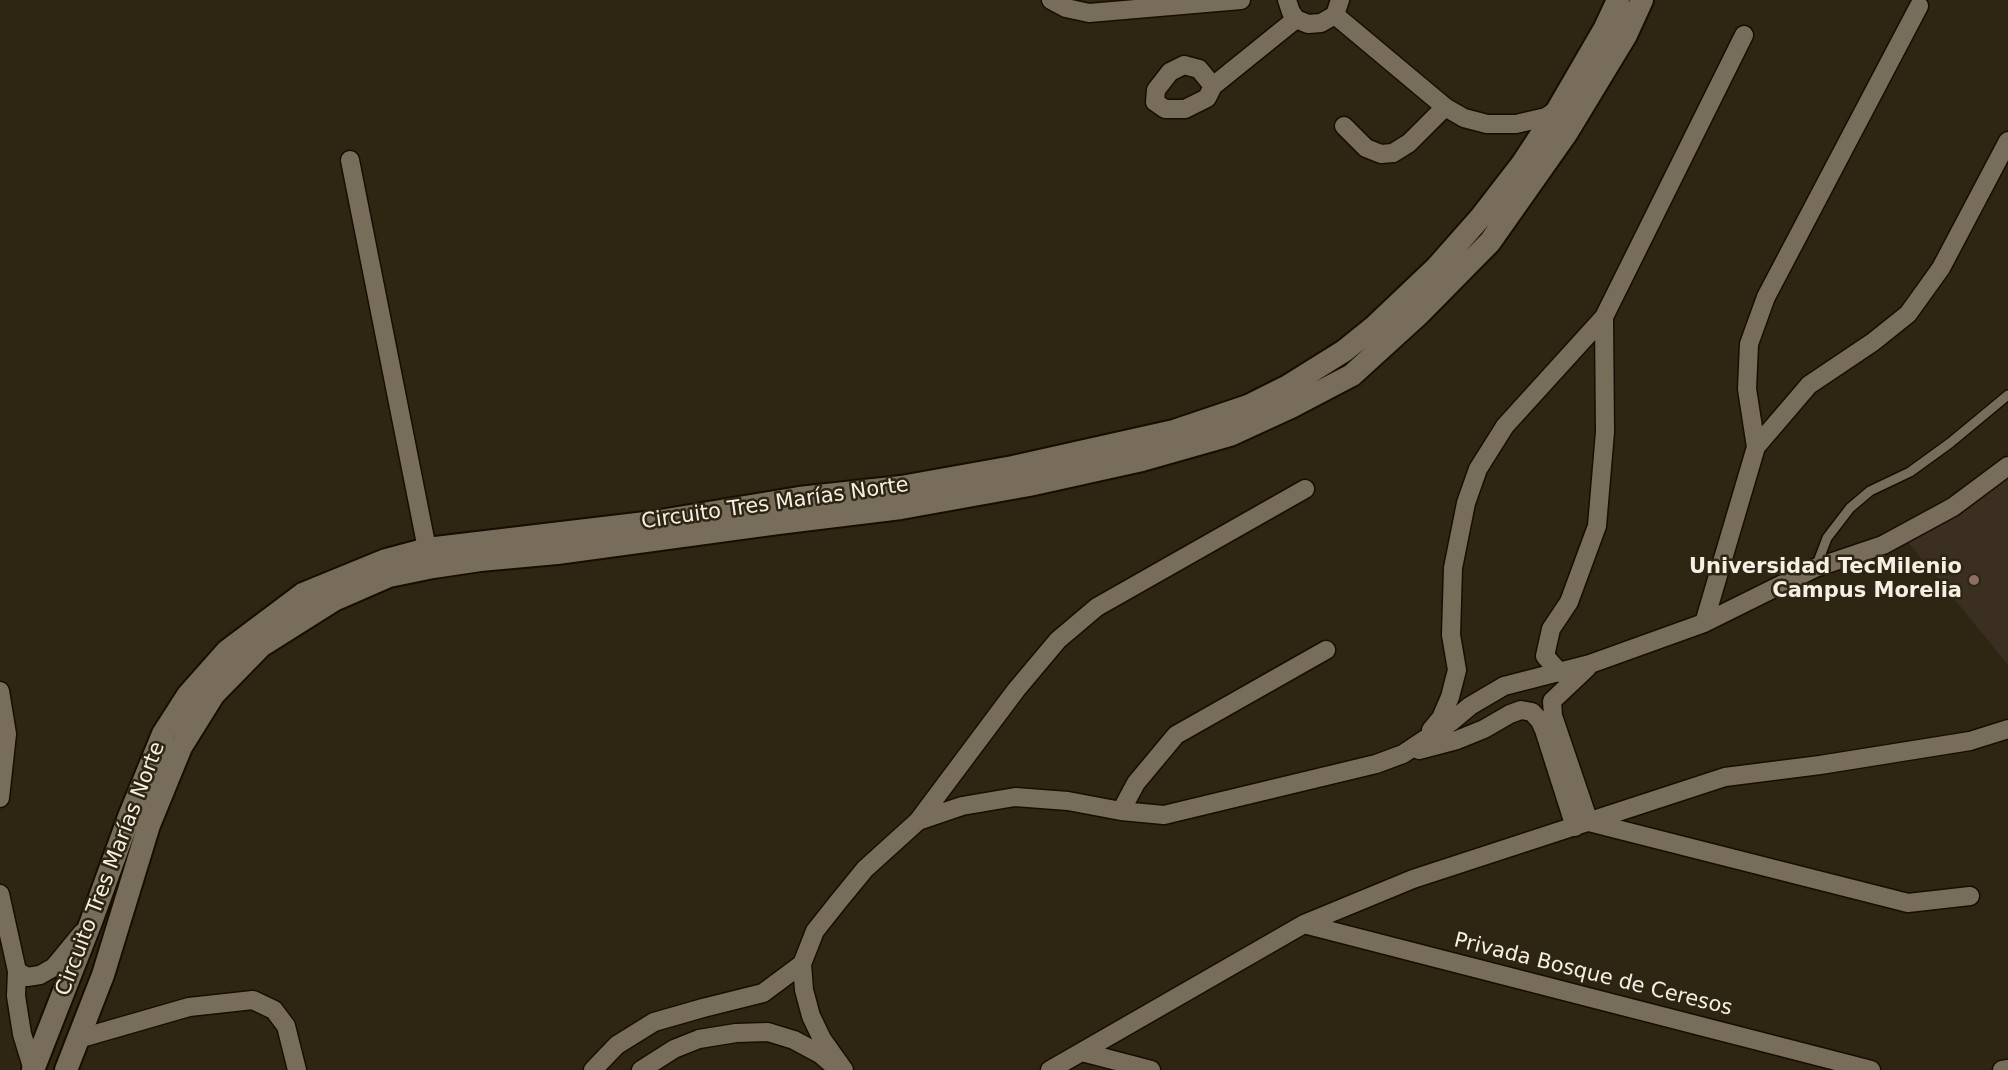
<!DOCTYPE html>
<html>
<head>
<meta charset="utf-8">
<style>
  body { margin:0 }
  canvas { display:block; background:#2e2513 }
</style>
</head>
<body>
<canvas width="2008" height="1070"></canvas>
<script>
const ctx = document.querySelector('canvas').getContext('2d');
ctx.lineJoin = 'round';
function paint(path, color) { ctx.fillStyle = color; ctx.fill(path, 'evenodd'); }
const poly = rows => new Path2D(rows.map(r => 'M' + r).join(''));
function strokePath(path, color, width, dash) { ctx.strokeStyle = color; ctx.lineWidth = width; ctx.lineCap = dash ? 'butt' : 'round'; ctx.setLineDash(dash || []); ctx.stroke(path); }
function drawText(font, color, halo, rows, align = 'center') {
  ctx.font = font + ' "DejaVu Sans",sans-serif'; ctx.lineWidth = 5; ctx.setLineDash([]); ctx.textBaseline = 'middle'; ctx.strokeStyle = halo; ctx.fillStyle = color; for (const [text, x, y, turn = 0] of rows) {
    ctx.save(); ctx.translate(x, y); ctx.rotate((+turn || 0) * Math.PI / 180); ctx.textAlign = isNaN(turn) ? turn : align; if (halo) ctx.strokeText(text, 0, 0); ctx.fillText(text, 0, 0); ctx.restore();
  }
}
paint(poly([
  [2008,478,2008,665,1908,542,1966,510]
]), '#3b2f21');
const service = poly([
  [1816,567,1827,538,1850,508,1870,491,1910,472,1950,443,2008,395]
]);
const minor = poly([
  [1051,0,1066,8,1089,13,1241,0],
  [1287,0,1291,12,1296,19,1308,24,1321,23,1335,15,1340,0],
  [1335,15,1445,107,1464,118,1487,124,1516,124,1546,117,1558,109],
  [1213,86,1199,69,1184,65,1170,72,1156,90,1155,102,1165,109,1185,109,1207,98,1213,86,1296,19],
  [1344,126,1366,148,1381,154,1393,153,1409,143,1445,107],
  [350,160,427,549],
  [1756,447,1747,389,1749,344,1766,297,1919,6],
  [1704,623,1756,447,1809,385,1873,342,1908,314,1941,268,2008,141],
  [1587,668,1552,701,1553,716,1589,822],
  [1560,673,1545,656,1551,629,1569,602,1597,526,1605,432,1604,317],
  [0,691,7,734,0,798],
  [1431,730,1441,718,1450,697,1457,670,1451,635,1453,568,1466,503,1478,469,1505,426,1604,317,1744,35],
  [1419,750,1457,740,1484,729,1510,714,1521,710,1532,712,1540,721,1544,730,1575,827],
  [1121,811,1136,783,1176,735,1326,650],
  [918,821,1016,690,1058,640,1097,607,1305,489],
  [1589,822,1908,903,1970,896],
  [0,894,17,971,16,996,22,1034,33,1070],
  [1304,924,1871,1070],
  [17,971,27,977,40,975,54,967,82,933],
  [78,1039,189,1007,253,1000,274,1010,286,1026,297,1070],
  [1082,1052,1151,1070],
  [593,1070,617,1045,654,1022,703,1008,763,993,802,964],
  [641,1070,674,1049,699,1039,736,1033,768,1032,794,1040,820,1054,834,1066],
  [844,1070,822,1039,811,1016,804,990,802,964,815,931,838,902,865,869,918,821,962,806,1015,797,1068,801,1121,811,1164,815,1376,764,1403,754,1451,722,1470,706,1504,686,1590,664,1704,623,1815,568,1883,545,1953,507,2008,466],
  [1050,1070,1304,924,1413,879,1725,777,1820,765,1970,741,2008,729],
  [2002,1070,2008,1069]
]);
const tertiary = poly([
  [33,1070,91,922,129,817,163,734,188,695,227,651,303,594,386,560,427,549,654,522,799,498,901,487,1013,467,1174,431,1248,406,1288,386,1344,351,1375,326,1436,268,1481,217,1522,164,1558,109,1605,28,1618,0],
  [66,1070,103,975,149,825,181,747,214,694,261,646,334,600,389,576,433,567,480,560,557,553,778,523,901,508,1029,485,1142,460,1230,435,1291,407,1352,375,1419,314,1490,242,1566,134,1626,35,1642,0]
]);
strokePath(service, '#160e01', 12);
strokePath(minor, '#160e01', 21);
strokePath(tertiary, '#160e01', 26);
strokePath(service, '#786d5a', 9);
strokePath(minor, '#786d5a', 18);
strokePath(tertiary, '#786d5a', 22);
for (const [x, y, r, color] of [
  [1974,580,6,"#8d6e63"]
]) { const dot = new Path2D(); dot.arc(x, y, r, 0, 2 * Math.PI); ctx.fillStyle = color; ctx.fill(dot); strokePath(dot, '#2e2513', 2); }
drawText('21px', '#f5efe4', '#2e2513', [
  ["Circuito Tres Marías Norte",775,504,-8],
  ["Circuito Tres Marías Norte",111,869,-69],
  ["Privada Bosque de Ceresos",1593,975,14]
]);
drawText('bold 21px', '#f5efe4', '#2e2513', [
  ["Universidad TecMilenio",1962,568],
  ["Campus Morelia",1962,592]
], 'right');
</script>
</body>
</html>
